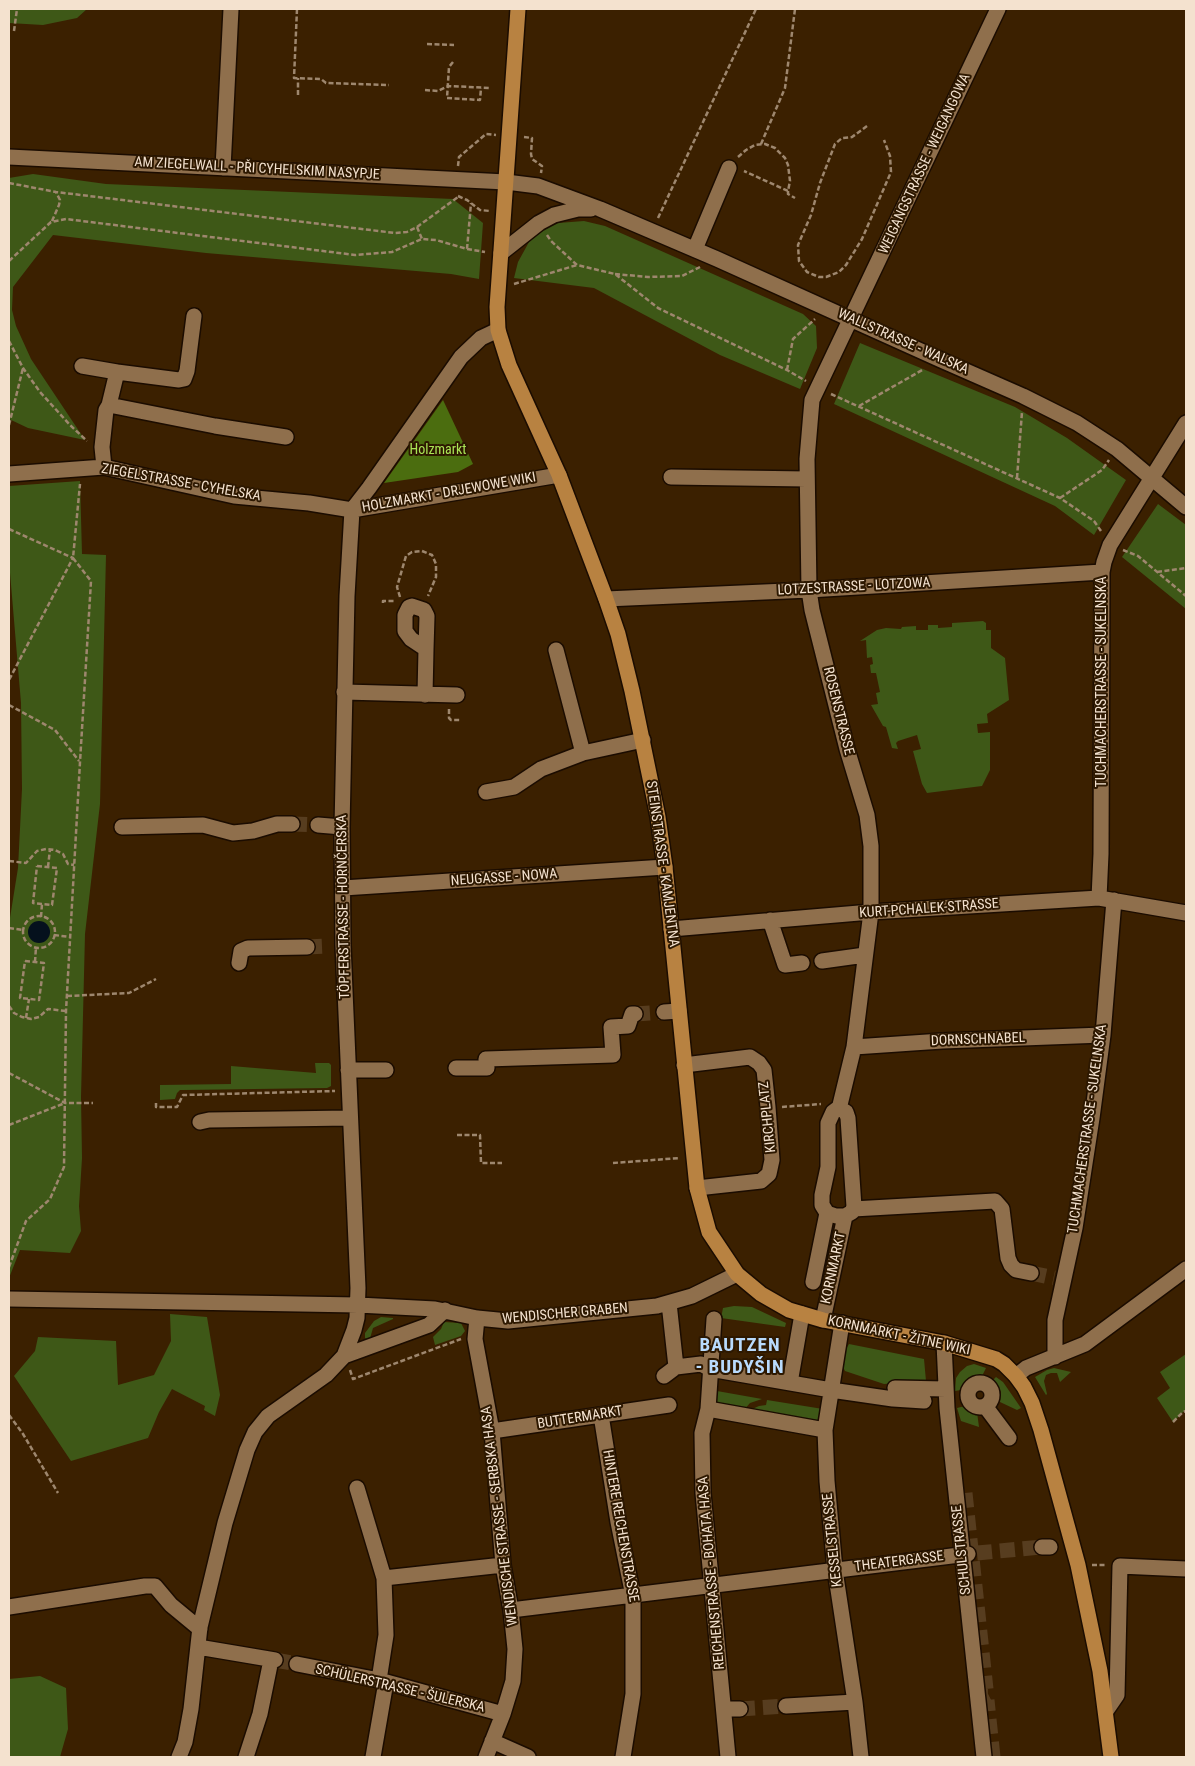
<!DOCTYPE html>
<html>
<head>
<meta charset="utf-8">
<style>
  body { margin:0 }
  #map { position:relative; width:1195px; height:1766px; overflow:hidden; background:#3b2000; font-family:"Roboto Condensed",sans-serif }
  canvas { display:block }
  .frame { position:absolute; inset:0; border:10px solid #f4e2cf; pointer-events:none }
</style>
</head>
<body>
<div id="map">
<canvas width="1195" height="1766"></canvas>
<div class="frame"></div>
</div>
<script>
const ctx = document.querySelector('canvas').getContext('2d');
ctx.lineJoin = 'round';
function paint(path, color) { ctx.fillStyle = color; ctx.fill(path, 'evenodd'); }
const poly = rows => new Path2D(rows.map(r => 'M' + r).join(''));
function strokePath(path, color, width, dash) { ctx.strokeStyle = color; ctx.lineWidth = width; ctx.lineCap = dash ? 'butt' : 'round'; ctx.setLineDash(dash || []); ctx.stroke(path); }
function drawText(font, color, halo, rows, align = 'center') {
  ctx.font = font + ' "Roboto Condensed",sans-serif'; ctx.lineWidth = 4; ctx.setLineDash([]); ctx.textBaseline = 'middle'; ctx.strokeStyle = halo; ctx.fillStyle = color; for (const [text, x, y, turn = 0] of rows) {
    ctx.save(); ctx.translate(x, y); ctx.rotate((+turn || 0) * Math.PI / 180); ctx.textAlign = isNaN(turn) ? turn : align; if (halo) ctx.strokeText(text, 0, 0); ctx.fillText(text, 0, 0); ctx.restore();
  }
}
paint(poly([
  [9,9,87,9,77,18,43,25,9,23],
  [33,174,106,184,453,199,483,223,479,279,451,274,206,253,53,235,13,287,12,310,16,326,31,359,85,440,28,428,9,419,9,178],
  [584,221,605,226,803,314,816,326,817,348,800,389,720,355,594,288,514,278,518,262,529,242,545,229,558,223],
  [860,343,1015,407,1067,438,1126,480,1094,535,1055,506,834,404],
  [80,481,82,554,106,555,100,804,85,934,81,1097,82,1158,79,1206,81,1231,70,1253,20,1250,9,1278,9,924,18,868,22,789,21,703,9,561,9,486],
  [1158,504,1186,525,1186,609,1122,557],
  [983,621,986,623,986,630,991,630,991,648,1005,658,1009,700,987,714,988,723,977,724,978,733,990,732,990,770,982,786,927,793,922,784,913,751,921,749,917,735,898,741,896,743,898,749,892,748,886,727,883,726,871,705,878,704,876,693,880,692,876,673,871,673,870,665,873,664,872,657,867,658,866,640,860,641,877,630,886,628,901,629,902,627,916,626,916,630,928,630,928,625,938,625,938,628,952,627,952,623],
  [315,1063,329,1063,331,1065,331,1086,327,1088,184,1090,180,1090,177,1093,175,1099,160,1100,160,1085,231,1084,231,1066,316,1073],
  [734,1306,752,1307,786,1323,785,1327,721,1318,723,1308],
  [170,1314,207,1317,220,1395,215,1416,204,1410,205,1406,172,1389,159,1412,148,1438,71,1461,14,1376,35,1351,38,1337,116,1341,118,1385,154,1375,171,1341],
  [381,1317,393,1318,393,1319,373,1328,369,1342,365,1338,365,1333,374,1321],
  [444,1322,461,1323,465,1331,461,1336,435,1345,433,1337,441,1329],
  [849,1344,924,1359,926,1381,884,1384,845,1371,843,1367,846,1349],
  [1186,1354,1186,1411,1183,1412,1173,1422,1157,1398,1170,1388,1160,1372],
  [974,1364,986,1368,981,1378,974,1381,967,1389,955,1391,956,1378,960,1372,967,1366],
  [1054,1368,1071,1372,1060,1382,1057,1373,1051,1373,1046,1375,1044,1381,1047,1394,1046,1395,1035,1377,1047,1370],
  [996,1377,1003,1382,1021,1408,1017,1410,1000,1402,1001,1392,996,1384,992,1381],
  [717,1391,762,1399,750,1403,743,1411,714,1406],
  [767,1400,823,1409,818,1420,813,1421,750,1410,759,1406,766,1405],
  [969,1405,977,1412,979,1427,961,1421,957,1408],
  [40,1676,66,1688,68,1729,60,1757,9,1757,9,1679]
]), '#3e5817');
paint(poly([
  [443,400,473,464,458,472,384,483]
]), '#4b6d0f');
paint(poly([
  '28 932a11 11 0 1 1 22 0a11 11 0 1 1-22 0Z'
]), '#05111d');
strokePath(poly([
  [292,824,318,825],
  [307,947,329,946],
  [635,1014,664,1012],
  [1031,1273,1054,1278],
  [965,1493,986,1689,994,1689],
  [977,1553,1042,1547],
  [275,1660,297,1664],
  [740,1709,786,1706],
  [993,1757,987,1700,995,1696]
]), '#573d1f', 15, [15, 8]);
const minor = poly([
  [9,157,506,182,538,186,600,209,717,259,941,360,1023,396,1077,423,1117,449,1186,507],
  [223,168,231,9],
  [695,249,729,168],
  [501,253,539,223,554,215,578,209,591,209],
  [82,366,117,372],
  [109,405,117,372,179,380,184,379,187,371,194,316],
  [104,467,102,447,106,410,109,405,215,426,286,437],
  [9,474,104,467,234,496,309,503,352,510,559,475],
  [671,477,807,479],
  [352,510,369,488,461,357,481,338,498,330],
  [606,599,809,590,1102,572],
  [556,650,583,753],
  [344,692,457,695],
  [425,695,426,649,427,616,424,610,412,606,409,607,405,615,405,631,411,639,426,649],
  [486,792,514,787,541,769,583,753,643,740],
  [318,825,342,827],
  [122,827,203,825,233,833,253,831,277,824,292,824],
  [343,888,665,867],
  [1099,898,1101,854,1102,572,1104,562,1110,545,1186,423],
  [770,920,785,965,802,963],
  [671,929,871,912,1099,898,1186,913],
  [822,961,865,955],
  [239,963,241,951,248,948,307,947],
  [664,1012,679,1011],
  [854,1047,942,1041,1103,1035],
  [684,1065,750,1057,759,1063,764,1070,768,1107,772,1160,769,1174,761,1181,697,1188],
  [456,1068,487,1068,486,1059,613,1055,611,1027,628,1026,632,1014,635,1014],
  [348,1070,386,1070],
  [839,1109,854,1047,871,912,871,846,867,815,847,749,812,610,809,590,807,459,812,400,998,9],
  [200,1122,209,1120,350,1118],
  [853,1209,995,1201,1002,1209,1008,1258,1011,1265,1016,1270,1031,1273],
  [813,1282,827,1213,822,1205,822,1195,828,1167,828,1123,833,1112,837,1109,842,1110,846,1112,848,1118,854,1207,852,1212,845,1216,836,1216,827,1213],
  [9,1299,358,1305,435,1309,477,1318,508,1321,657,1306,692,1296,737,1274],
  [669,1303,676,1367],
  [477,1318,475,1339,492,1431,503,1565,511,1610,515,1649,513,1681,503,1714,486,1757],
  [714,1319,708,1409,702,1433,703,1493,728,1757],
  [823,1320,845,1216],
  [842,1323,825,1430,827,1481,835,1570,855,1702,861,1757],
  [944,1343,947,1408,984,1757],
  [344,1356,429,1325,445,1310],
  [1055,1357,1055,1320,1075,1228,1092,1118,1103,1035,1114,900],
  [664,1376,676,1367,701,1364,710,1369,831,1390,893,1399,924,1401],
  [1016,1376,1026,1368,1085,1344,1186,1269],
  [790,1383,802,1314],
  '968 1395a12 12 0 1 1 24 0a12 12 0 1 1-24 0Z',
  [895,1388,946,1389],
  [985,1406,1009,1438],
  [708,1409,825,1430],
  [601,1415,618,1522,633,1596,633,1694,623,1757],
  [492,1431,669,1405],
  [357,1488,384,1578,386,1635,379,1680],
  [1042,1547,1050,1547],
  [384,1578,503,1565],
  [9,1607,145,1586,155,1586,171,1605,200,1629],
  [511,1610,968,1554],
  [198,1647,275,1660],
  [297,1664,379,1680,503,1714],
  [786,1706,855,1702],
  [724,1709,740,1709],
  [1106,1711,1117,1695,1120,1566,1186,1569],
  [492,1741,528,1757],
  [179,1757,185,1742,191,1709,200,1627,225,1523,247,1450,255,1432,268,1416,326,1375,344,1356,354,1330,357,1318,358,1288,343,945,342,827,347,596,352,510],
  [246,1757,260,1714,271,1660],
  [373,1757,386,1682]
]);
const major = poly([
  [518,9,497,307,498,330,509,365,559,475,606,599,618,634,632,691,658,817,665,867,697,1188,709,1232,737,1274,761,1294,789,1310,823,1320,944,1343,996,1359,1004,1364,1016,1376,1024,1387,1032,1403,1041,1430,1078,1565,1100,1671,1111,1757]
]);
strokePath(minor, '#1b0c00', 18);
strokePath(major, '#1b0c00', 18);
strokePath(poly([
  [297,9,294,78,321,79,326,83,389,85],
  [14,31,17,9],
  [427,44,454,45],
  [453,62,449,67,447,98,480,100,481,88],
  [425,90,438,91,448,86,491,88],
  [298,95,298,78],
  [867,126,852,137,842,138,835,144,820,183,811,215,798,245,799,261,807,272,819,277,826,277,839,272,846,265,862,239,891,172,890,156,884,140],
  [524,137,532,138,531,154,532,159,542,166,541,173],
  [761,144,785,88,795,9],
  [738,157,746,150,755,145,765,144,775,148,785,158,788,165,790,181,788,191,744,171],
  [458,166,459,157,486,134,496,135],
  [9,183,56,192,395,233,407,232,417,227,458,197],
  [788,191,788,194,795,198],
  [458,196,467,200,480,210,490,211],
  [658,218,756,9],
  [52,221,59,205,60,200,56,192],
  [417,227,422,239],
  [547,235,551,241,577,265,615,274,658,308,787,370,806,381],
  [467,249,485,252],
  [9,261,51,222,66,219,355,255,392,252,422,239,436,240,467,249,471,203],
  [615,274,648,277,682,276,700,267],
  [514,284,577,265],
  [9,341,23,368,40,392,70,425,87,441],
  [787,370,793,339,815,319],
  [831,394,1060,498,1094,521,1101,531],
  [859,406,924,369],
  [9,425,23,368],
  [1017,478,1022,412],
  [1060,498,1102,470,1109,460],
  [9,529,73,558,9,680],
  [1123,550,1138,556,1186,596],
  [1157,572,1186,568],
  [400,597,397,587,406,556,412,552,422,551,432,555,436,564,436,577,428,596],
  [383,603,383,601,395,601],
  [9,705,55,730,79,761],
  [449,709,449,718,451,720,460,720],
  [9,861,26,863,37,851,46,849,55,850,63,854,68,864,74,865],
  [37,866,57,868,52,905,33,903,37,866],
  [48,867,50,849],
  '23 932a16 16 0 1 1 32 0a16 16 0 1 1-32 0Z',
  [41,917,42,904],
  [9,928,23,930],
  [54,935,70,937],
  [25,961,44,963,39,1000,20,998,25,961],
  [35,962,36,947],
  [67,996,129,993,156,979],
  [9,1006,14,1013,22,1017,31,1019,39,1017,48,1009,66,1011],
  [26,1018,29,999],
  [9,1073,65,1103,93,1103],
  [156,1103,156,1107,177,1107,183,1095,335,1091],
  [782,1107,821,1104],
  [9,1125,65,1103],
  [457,1135,480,1135,481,1163,502,1163],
  [613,1163,680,1158],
  [9,1267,26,1221,50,1199,64,1167,66,1011,80,762,91,581,73,558,80,484],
  [350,1370,353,1379,461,1339],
  [9,1415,23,1434,58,1493],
  [1173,1422,1183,1412,1186,1411],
  [1092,1565,1106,1565]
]), '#9e876e', 2.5, [5, 2.5]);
strokePath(minor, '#8f6f4c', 15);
strokePath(major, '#b88241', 15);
drawText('14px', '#f4e2cf', '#2d1800', [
  ["WEIGANGSTRASSE - WEIGANGOWA",925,164,-65],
  ["AM ZIEGELWALL - PŘI CYHELSKIM NASYPJE",257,169,3],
  ["WALLSTRASSE - WALSKA",903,342,24],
  ["ZIEGELSTRASSE - CYHELSKA",181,483,10],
  ["HOLZMARKT - DRJEWOWE WIKI",449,493,-10],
  ["LOTZESTRASSE - LOTZOWA",854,587,-3],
  ["TUCHMACHERSTRASSE - SUKELNSKA",1102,682,-90],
  ["ROSENSTRASSE",838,711,76],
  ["STEINSTRASSE - KAMJENTNA",662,864,82],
  ["NEUGASSE - NOWA",504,878,-4],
  ["TÖPFERSTRASSE - HORNČERSKA",344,907,-91],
  ["KURT-PCHALEK-STRASSE",929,909,-4],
  ["DORNSCHNABEL",978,1040,-2],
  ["KIRCHPLATZ",768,1117,-96],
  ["TUCHMACHERSTRASSE - SUKELNSKA",1088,1129,-82],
  ["KORNMARKT",834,1268,-78],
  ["WENDISCHER GRABEN",565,1314,-5],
  ["KORNMARKT - ŽITNE WIKI",899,1336,12],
  ["BUTTERMARKT",580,1418,-9],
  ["WENDISCHE STRASSE - SERBSKA HASA",500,1516,-97],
  ["HINTERE REICHENSTRASSE",620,1526,80],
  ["KESSELSTRASSE",833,1540,-96],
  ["SCHULSTRASSE",962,1550,-96],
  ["THEATERGASSE",899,1562,-7],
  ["REICHENSTRASSE - BOHATA HASA",712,1573,-95],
  ["SCHÜLERSTRASSE - ŠULERSKA",400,1689,13]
]);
drawText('14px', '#aae555', '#2d1800', [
  ["Holzmarkt",438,450]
]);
ctx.letterSpacing = '1px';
drawText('bold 19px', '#b9dbfd', '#2d1800', [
  ["BAUTZEN",740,1346],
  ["- BUDYŠIN",740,1368]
]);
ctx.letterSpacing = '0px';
</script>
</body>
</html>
